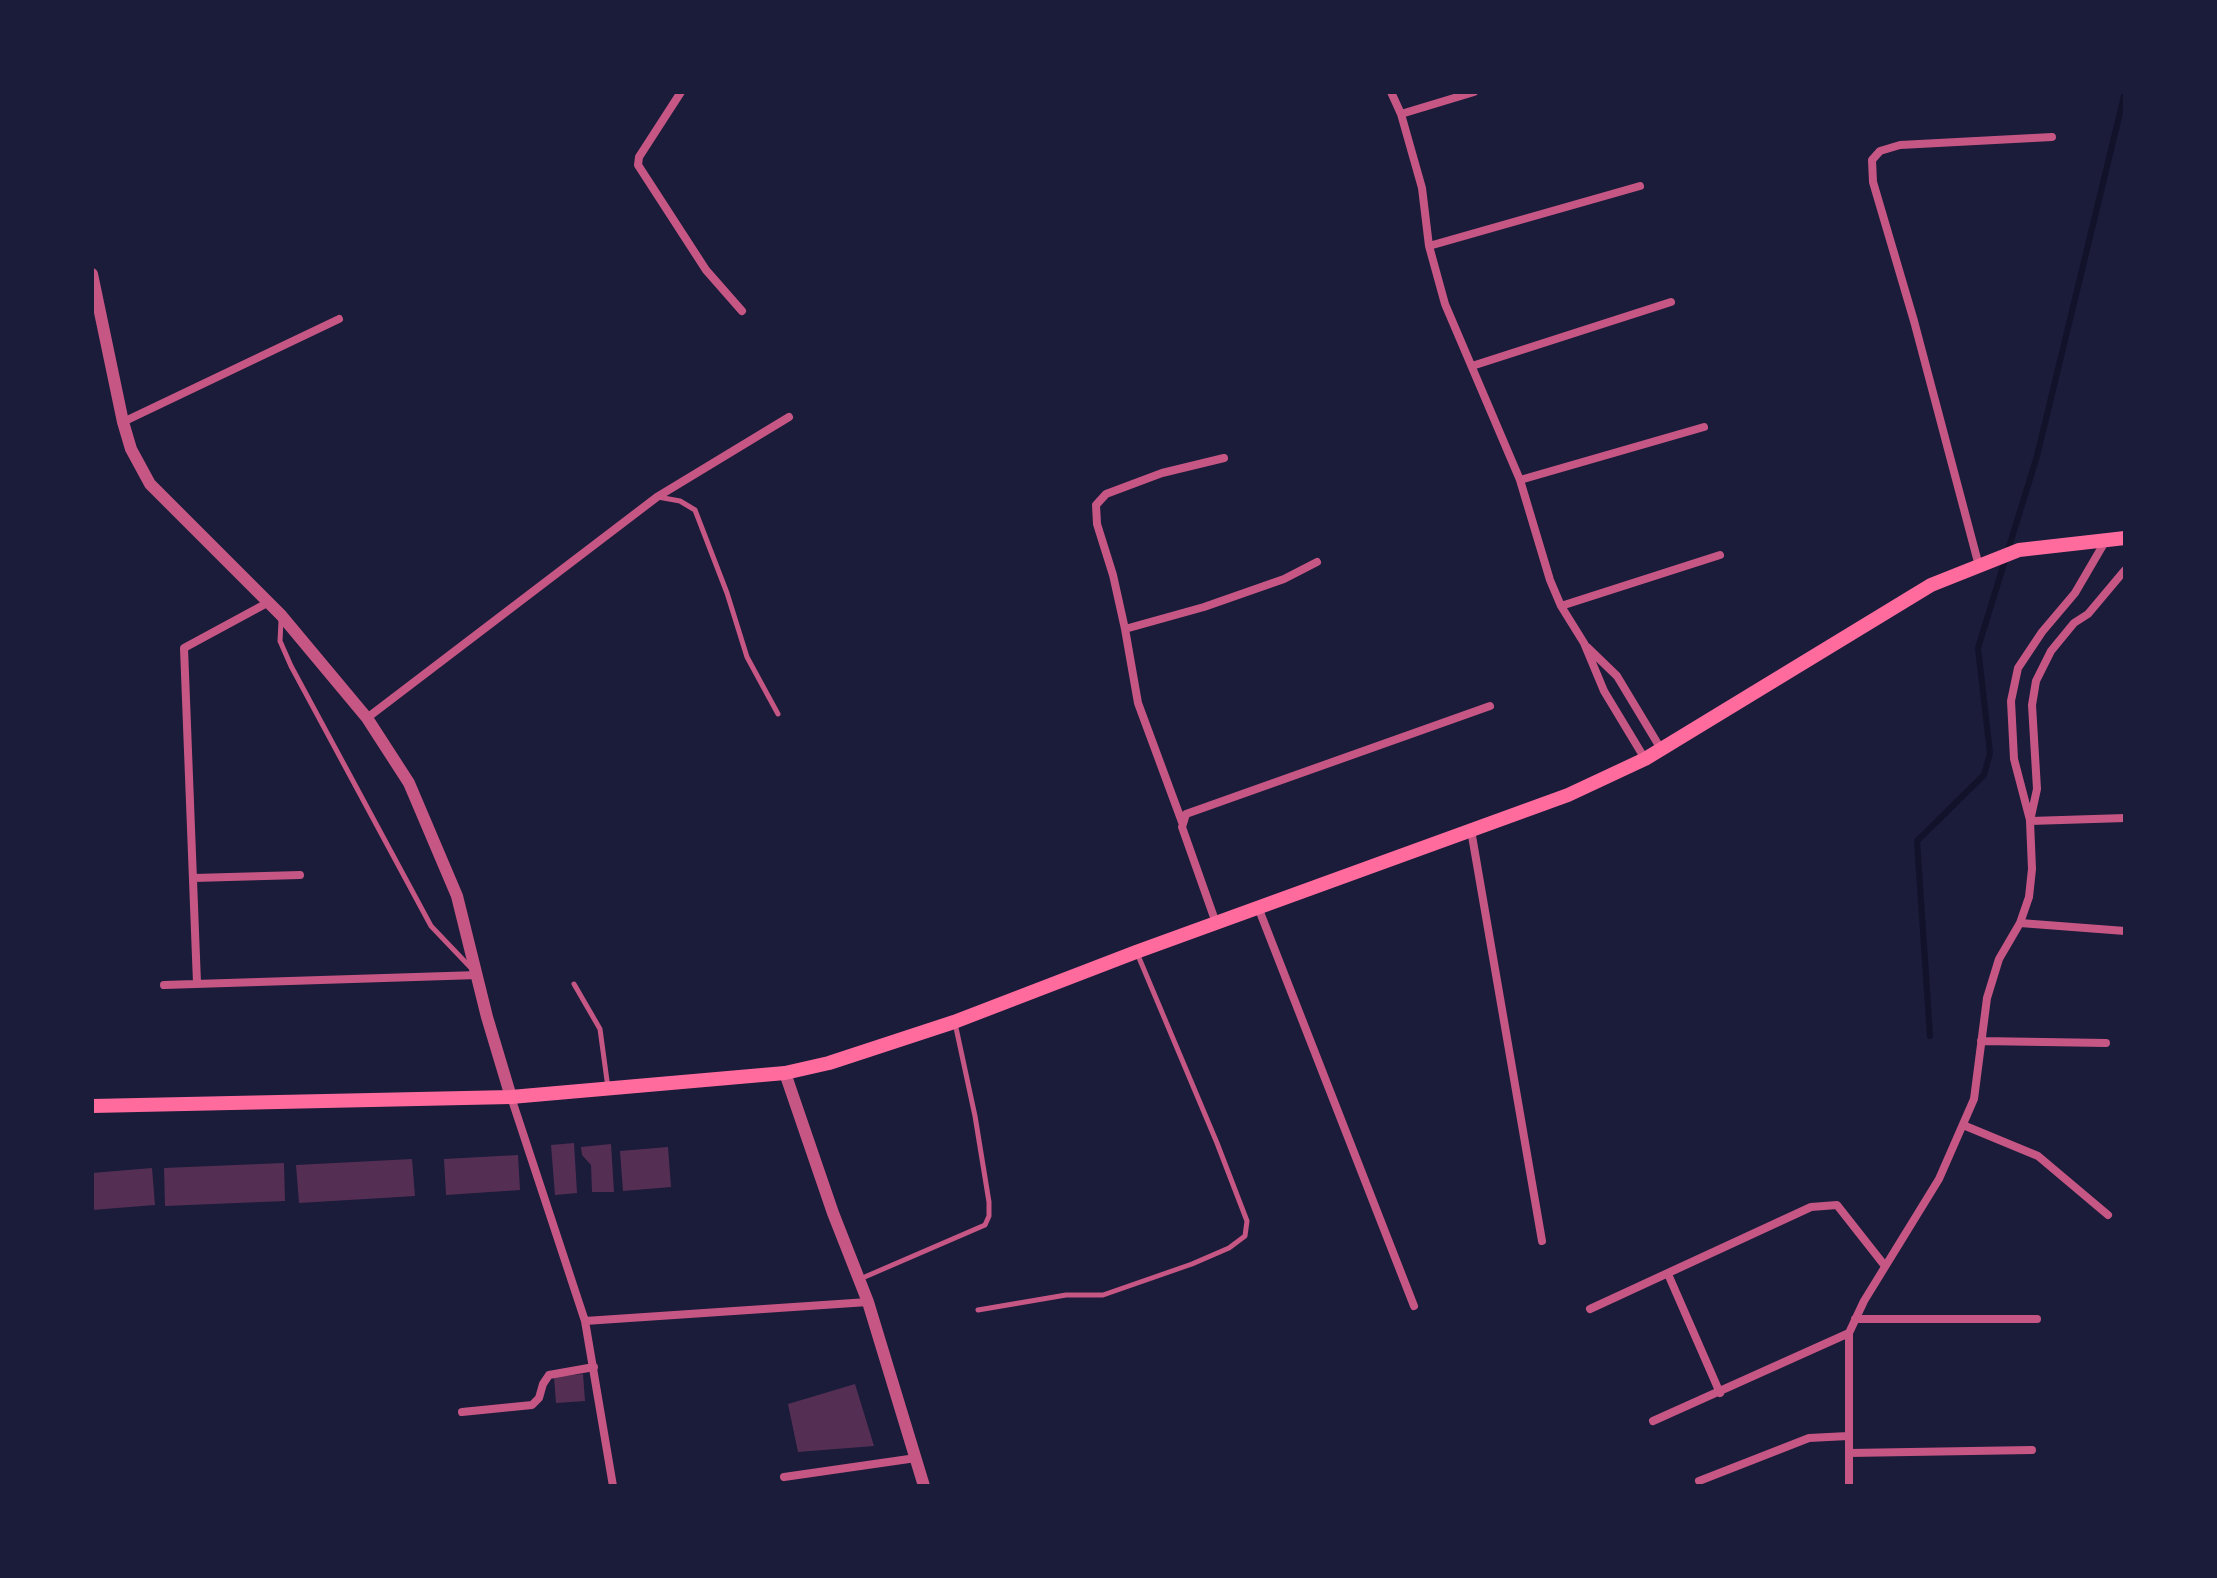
<!DOCTYPE html>
<html>
<head>
<meta charset="utf-8">
<style>
  body { margin:0 }
  #map { position:relative; width:2217px; height:1578px; overflow:hidden; background:#1b1b3a; font-family:Poppins,sans-serif }
  canvas { display:block }
  .frame { position:absolute; inset:0; border:94px solid #1b1b3a; pointer-events:none }
</style>
</head>
<body>
<div id="map">
<canvas width="2217" height="1578"></canvas>
<div class="frame"></div>
</div>
<script>
const ctx = document.querySelector('canvas').getContext('2d');
ctx.lineJoin = 'round';
const poly = rows => new Path2D(rows.map(r => 'M' + r).join(''));
function strokePath(path, color, width, dash) { ctx.strokeStyle = color; ctx.lineWidth = width; ctx.lineCap = dash ? 'butt' : 'round'; ctx.setLineDash(dash || []); ctx.stroke(path); }
function paint(path, color) { ctx.fillStyle = color; ctx.fill(path, 'evenodd'); }
strokePath(poly([
  [1930,1036,1917,841,1984,775,1990,753,1978,648,2037,456,2125,92]
]), '#12122b', 6);
paint(poly([
  [574,1143,577,1193,555,1195,551,1145],
  [611,1144,614,1192,592,1192,591,1165,582,1155,581,1147],
  [668,1147,671,1187,623,1191,620,1151],
  [518,1155,520,1190,446,1195,444,1159],
  [412,1159,415,1196,299,1203,296,1165],
  [284,1163,285,1201,165,1206,164,1168],
  [152,1168,155,1205,92,1210,92,1173],
  [583,1374,585,1401,556,1403,554,1377],
  [855,1384,874,1446,798,1452,788,1404]
]), '#542f53');
strokePath(poly([
  [658,497,680,501,695,510,727,593,747,657,778,714],
  [281,621,280,641,291,666,431,926,472,969],
  [574,984,600,1029,608,1088],
  [860,1279,985,1225,989,1216,989,1202,975,1116,955,1023],
  [978,1310,1066,1295,1103,1295,1192,1264,1229,1248,1245,1236,1247,1221,1217,1143,1137,953]
]), '#c65784', 5);
strokePath(poly([
  [681,92,639,157,638,165,706,270,742,311],
  [1391,92,1401,114,1422,188,1429,246,1445,304,1520,480,1550,580,1561,606,1584,643,1604,691,1645,759],
  [1401,114,1474,92],
  [1429,246,1640,186],
  [1472,366,1671,302],
  [123,422,339,319],
  [1520,480,1704,427],
  [1979,566,1914,321,1873,182,1872,160,1880,151,1900,145,2052,137],
  [1561,606,1720,555],
  [1125,629,1204,607,1284,579,1317,562],
  [1587,647,1617,676,1661,749],
  [367,718,657,497,789,417],
  [2030,820,2014,759,2011,701,2018,668,2042,632,2075,593,2106,540],
  [2030,821,2125,818],
  [1182,822,1138,703,1125,629,1113,575,1097,524,1096,505,1106,494,1162,473,1224,458],
  [1471,830,1542,1241],
  [194,878,300,875],
  [1258,907,1414,1306],
  [1216,923,1182,827,1186,814,1490,706],
  [2020,923,2125,931],
  [197,983,184,648,269,602],
  [164,985,478,975],
  [1981,1041,2106,1043],
  [511,1097,585,1321,613,1486],
  [1963,1125,2038,1156,2108,1215],
  [1668,1274,1720,1393],
  [1590,1309,1811,1207,1837,1205,1885,1266],
  [1855,1319,2037,1319],
  [585,1321,868,1302],
  [462,1412,532,1405,539,1398,543,1384,549,1375,594,1367],
  [1653,1421,1849,1333],
  [1849,1453,2032,1450],
  [784,1477,916,1458],
  [1699,1481,1809,1438,1848,1436],
  [1849,1486,1849,1333,1864,1301,1939,1179,1974,1099,1987,998,1999,959,2020,923,2029,897,2032,869,2030,821,2037,789,2032,705,2036,681,2051,651,2074,623,2088,614,2125,570]
]), '#c65784', 8);
strokePath(poly([
  [92,274,123,422,131,449,150,484,281,615,367,718,409,783,457,896,487,1017,511,1097],
  [785,1073,833,1213,868,1302,924,1486]
]), '#c65784', 12);
strokePath(poly([
  [92,1106,511,1097,785,1073,829,1063,954,1022,1136,952,1568,795,1645,759,1931,585,2019,550,2125,538]
]), '#ff6b9d', 14);
</script>
</body>
</html>
